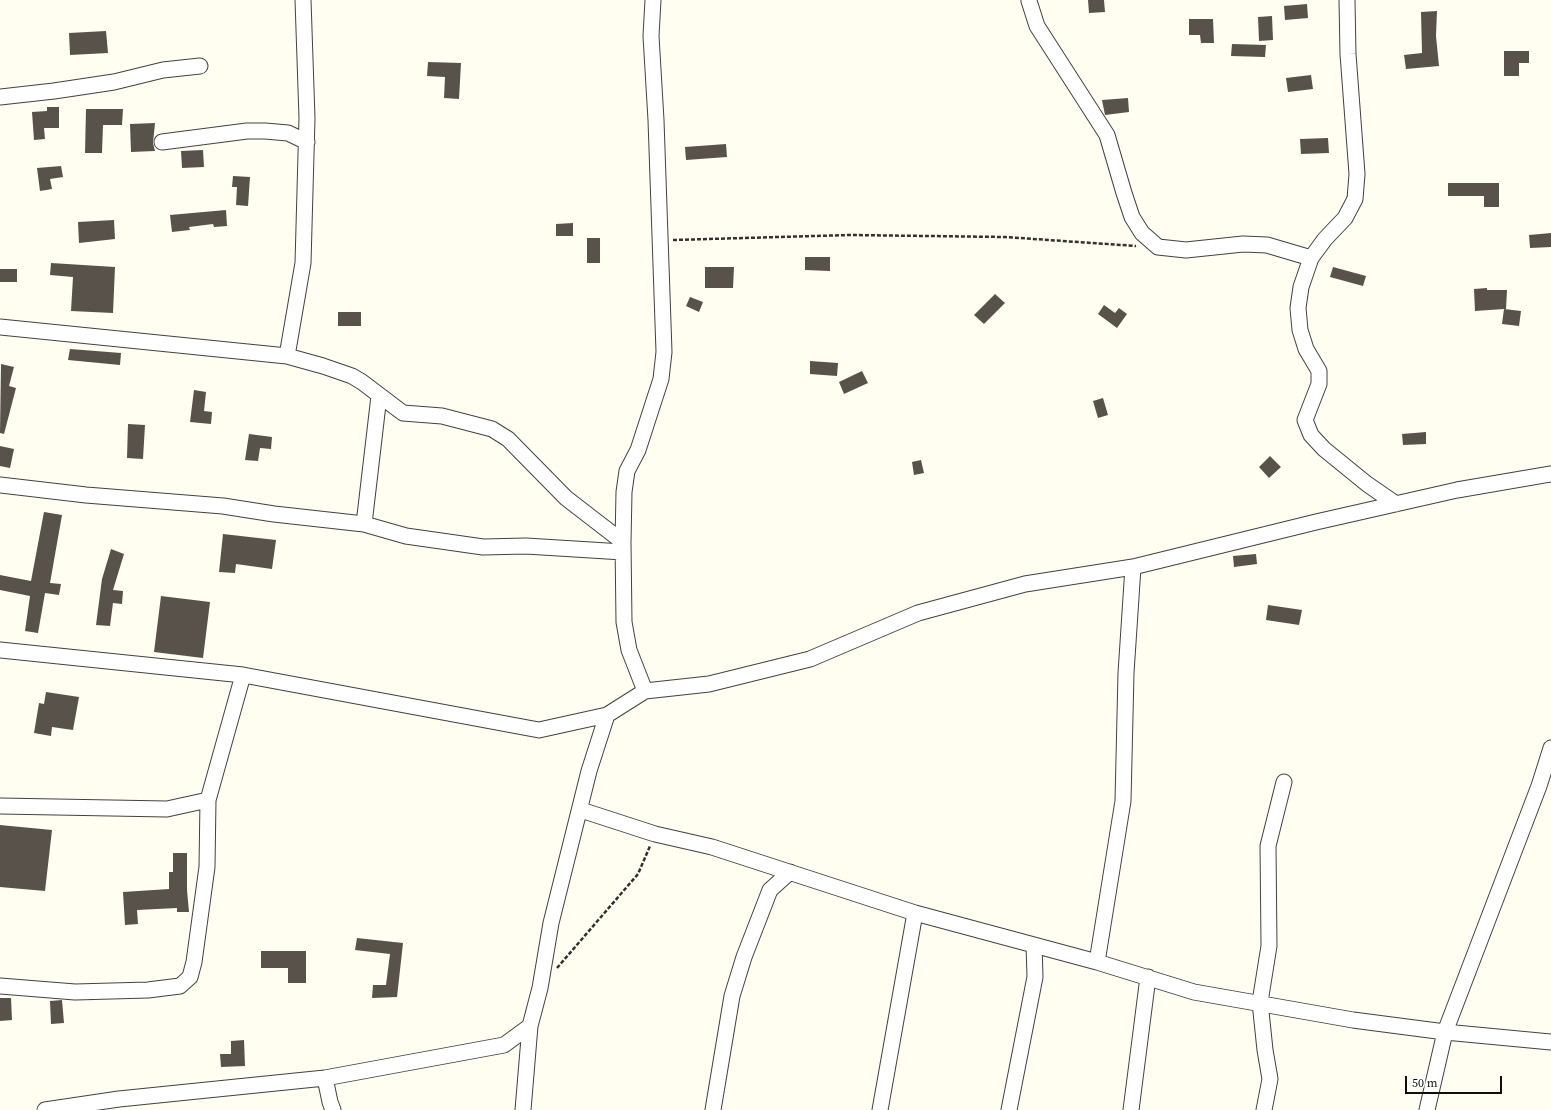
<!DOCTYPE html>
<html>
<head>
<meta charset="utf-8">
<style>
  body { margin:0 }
  #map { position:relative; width:1551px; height:1110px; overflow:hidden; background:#fffef1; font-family:"Source Serif 4",serif }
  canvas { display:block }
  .scale { position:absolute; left:1405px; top:1076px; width:97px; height:18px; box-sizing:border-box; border:2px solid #0f0f0f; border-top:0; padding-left:5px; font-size:12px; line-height:14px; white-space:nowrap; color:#0f0f0f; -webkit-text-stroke:3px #fff; paint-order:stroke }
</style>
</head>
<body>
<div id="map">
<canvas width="1551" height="1110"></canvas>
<div class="scale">50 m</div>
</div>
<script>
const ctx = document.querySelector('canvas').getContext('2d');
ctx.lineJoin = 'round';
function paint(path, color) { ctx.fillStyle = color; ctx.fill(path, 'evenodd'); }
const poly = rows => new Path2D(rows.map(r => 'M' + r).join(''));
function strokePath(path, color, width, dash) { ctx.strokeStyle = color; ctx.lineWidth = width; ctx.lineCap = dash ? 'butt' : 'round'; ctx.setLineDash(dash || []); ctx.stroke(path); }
paint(poly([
  [1088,0,1104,0,1105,12,1089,13],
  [1307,4,1308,18,1285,20,1284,6],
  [1437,11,1436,36,1439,66,1406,69,1404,55,1422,53,1421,12],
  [1272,16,1273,40,1259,41,1258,17],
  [1189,19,1213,19,1214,43,1201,43,1200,35,1189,35],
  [106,31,108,53,70,55,69,33],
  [1232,44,1266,45,1265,57,1231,56],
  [1504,51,1529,51,1529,63,1519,63,1519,76,1504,76],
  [428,62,461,63,459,99,444,98,445,77,427,76],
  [1311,75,1313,89,1288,92,1286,78],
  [1128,98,1129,112,1105,115,1102,100],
  [47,107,59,107,59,128,44,128,45,139,34,140,32,112,47,111],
  [86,109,123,109,122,125,103,125,102,153,85,153],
  [155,123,153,143,155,151,131,152,130,124],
  [1328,138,1329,153,1301,154,1300,139],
  [726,144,727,157,686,160,685,147],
  [203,150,204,167,182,168,181,151],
  [61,166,63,177,50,179,52,189,40,191,37,168],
  [233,176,250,177,248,206,236,205,237,187,232,187],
  [1448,183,1499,183,1499,207,1484,207,1484,196,1448,196],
  [226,210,227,226,214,227,213,224,189,227,190,230,172,232,170,215],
  [114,220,115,239,79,243,78,222],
  [573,223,573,236,556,236,556,224],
  [1551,233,1551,247,1530,248,1529,235],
  [587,238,600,238,600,263,587,263],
  [805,257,830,257,830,271,805,270],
  [51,263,115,267,113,313,71,311,73,277,50,275],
  [705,267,734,267,733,288,705,288],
  [1333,267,1366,276,1363,286,1330,277],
  [0,269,17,269,17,282,0,282],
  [1487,288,1487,290,1507,290,1506,309,1504,309,1521,311,1519,326,1502,324,1504,309,1475,311,1474,289],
  [995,294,1005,303,984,324,974,315],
  [690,297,703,302,699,312,686,306],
  [1104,305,1115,313,1119,308,1127,314,1117,328,1098,314],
  [338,312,361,312,361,326,338,326],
  [70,349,121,353,120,365,68,360],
  [810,361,838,363,837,376,810,374],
  [1,364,14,367,9,386,16,388,4,434,0,433],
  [862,371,868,383,844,394,839,382],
  [194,390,206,392,204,411,212,412,211,424,190,422],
  [1103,398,1108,415,1098,418,1093,401],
  [128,424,145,425,143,459,127,458],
  [1426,432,1426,444,1403,445,1402,434],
  [249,434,272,437,271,449,260,448,258,461,245,460],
  [0,446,14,449,10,468,0,466],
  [1270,456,1281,467,1269,478,1259,467],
  [921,460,924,473,914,475,912,462],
  [44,512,62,515,50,583,61,584,59,595,45,593,38,633,25,631,30,596,0,590,0,575,31,581],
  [223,534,276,540,272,569,236,564,235,573,219,572],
  [111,549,124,554,113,590,123,591,122,604,113,603,110,626,96,625,102,579],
  [1256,554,1257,564,1234,567,1233,556],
  [161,596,210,602,203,658,154,652],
  [1268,605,1302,610,1299,625,1266,620],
  [46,692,79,697,73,730,52,727,51,736,34,733,39,703,44,704],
  [0,825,52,830,45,891,0,887],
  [173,853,187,853,187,890,189,912,177,912,177,908,137,910,138,924,125,925,123,892,169,889,169,872,173,872],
  [357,938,403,943,397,997,372,998,373,985,386,985,390,954,355,950],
  [261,951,306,951,306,983,288,983,288,968,261,968],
  [0,998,11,998,12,1020,0,1021],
  [62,1000,64,1023,51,1024,50,1001],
  [244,1040,245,1066,221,1067,220,1054,231,1054,231,1041]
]), '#58524b');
const minor = poly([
  [1347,0,1348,54,1357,174,1355,199,1345,218,1325,239,1311,258,1301,287,1298,308,1300,330,1306,349,1319,371,1319,384,1305,420,1311,435,1324,449,1367,484,1396,504],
  [1029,1,1037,26,1107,135,1124,193,1132,217,1142,233,1158,247,1186,250,1243,244,1267,245,1311,258],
  [0,97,54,91,114,82,163,70,200,66],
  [162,142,247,131,265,131,288,133,307,142],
  [0,327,287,356,323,366,352,376,362,382,403,413,442,416,492,429,508,439,566,498,623,542],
  [287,356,303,263,307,118,303,0],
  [0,485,86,495,223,506,274,514,364,524,406,536,483,547,526,546,623,552],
  [364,524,379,396],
  [0,650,243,675,539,730,607,715,645,691,709,684,810,659,918,613,1025,584,1133,567,1316,522,1457,490,1551,474],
  [645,691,629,650,624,622,623,542,624,492,627,471,638,450,661,379,664,352,656,120,651,36,653,0],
  [0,806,167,809,208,800],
  [581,810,655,834,712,847,915,913,1097,962,1194,992,1353,1020,1445,1032,1551,1042],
  [1097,962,1123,801,1126,673,1133,567],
  [0,986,75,992,148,990,180,986,190,977,194,962,207,867,208,800,243,675],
  [325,1078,330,1102,333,1110],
  [45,1110,119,1099,325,1078,504,1045,530,1026],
  [523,1110,530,1026,540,988,551,923,589,771,607,715],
  [713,1110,732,996,744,957,770,890,790,872],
  [880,1110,915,913],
  [1009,1110,1035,977,1034,945],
  [1131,1110,1148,977],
  [1264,1110,1270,1079,1265,1050,1260,1002,1269,946,1268,846,1284,782],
  [1427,1110,1445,1032,1539,786,1551,748]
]);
strokePath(minor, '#424242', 17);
strokePath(poly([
  [673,240,850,235,1005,237,1136,246],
  [557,968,638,874,650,846]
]), '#313131', 2.5, [4, 2]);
strokePath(minor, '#fff', 15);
</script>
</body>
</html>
